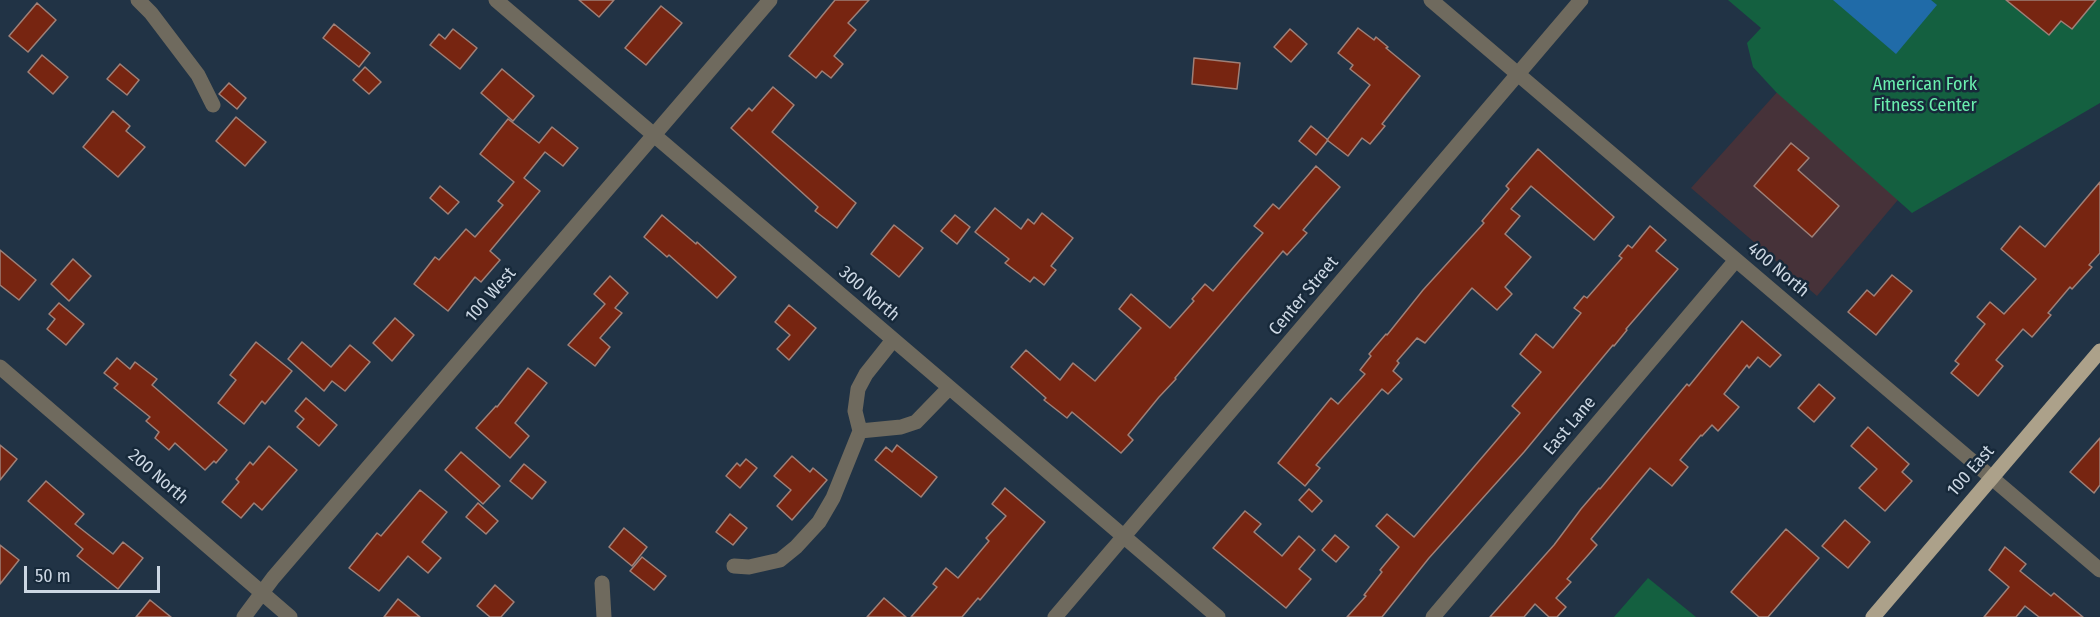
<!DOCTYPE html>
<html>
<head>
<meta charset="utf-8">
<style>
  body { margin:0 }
  #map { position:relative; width:2100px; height:617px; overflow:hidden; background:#213345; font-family:"Fira Sans Condensed",sans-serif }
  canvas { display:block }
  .scale { position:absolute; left:24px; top:566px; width:136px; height:27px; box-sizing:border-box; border:3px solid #ccd7e3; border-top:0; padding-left:8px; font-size:18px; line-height:21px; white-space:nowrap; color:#ccd7e3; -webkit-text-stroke:4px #17293a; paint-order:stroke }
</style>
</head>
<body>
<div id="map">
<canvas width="2100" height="617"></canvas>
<div class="scale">50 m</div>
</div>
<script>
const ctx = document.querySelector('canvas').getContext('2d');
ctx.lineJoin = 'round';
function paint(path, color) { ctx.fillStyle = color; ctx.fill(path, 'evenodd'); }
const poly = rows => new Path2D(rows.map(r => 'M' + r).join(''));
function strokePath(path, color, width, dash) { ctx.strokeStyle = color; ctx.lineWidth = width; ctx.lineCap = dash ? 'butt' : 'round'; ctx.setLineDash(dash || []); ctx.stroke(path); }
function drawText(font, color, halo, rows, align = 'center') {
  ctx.font = font + ' "Fira Sans Condensed",sans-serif'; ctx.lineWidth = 5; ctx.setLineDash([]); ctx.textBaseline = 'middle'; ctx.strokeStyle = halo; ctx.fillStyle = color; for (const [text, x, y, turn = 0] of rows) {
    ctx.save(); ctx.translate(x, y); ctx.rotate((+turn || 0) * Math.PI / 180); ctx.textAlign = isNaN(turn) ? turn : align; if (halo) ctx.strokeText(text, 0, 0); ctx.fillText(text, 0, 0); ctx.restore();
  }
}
paint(poly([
  [1779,90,1902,195,1817,296,1691,188]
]), '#463239');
paint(poly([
  [1728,0,2100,0,2100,103,1912,213,1776,92,1753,67,1747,43,1761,28],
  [1648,578,1696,617,1614,617]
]), '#146040');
paint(poly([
  [1833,0,1931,0,1937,5,1896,54]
]), '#206ba8');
const building = poly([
  [579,0,614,0,599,17,579,0],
  [835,0,869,0,848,23,856,30,834,56,843,64,831,78,822,71,816,78,789,56,835,0],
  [2006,0,2096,0,2072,29,2061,21,2049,35,2006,0],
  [37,3,56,20,28,52,9,36,37,3],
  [661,6,682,23,646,65,625,48,661,6],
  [334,24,370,53,359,67,323,38,334,24],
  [1358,28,1374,40,1376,37,1388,47,1386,48,1420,76,1382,124,1385,126,1370,144,1362,138,1348,156,1327,140,1370,85,1350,69,1353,65,1338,53,1358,28],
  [453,29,477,48,460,69,430,45,439,34,445,39,453,29],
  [1290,29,1307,44,1291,62,1274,47,1290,29],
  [42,55,68,77,53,94,28,72,42,55],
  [1194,58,1240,63,1237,89,1192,84,1194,58],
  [120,64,139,80,127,95,107,79,120,64],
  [365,67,381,82,369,94,353,80,365,67],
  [502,69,534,96,513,121,481,93,502,69],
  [229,83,246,98,237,109,219,94,229,83],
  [773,87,794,105,772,132,856,203,837,228,815,211,818,207,731,128,749,108,752,111,773,87],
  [113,111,130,126,126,131,145,147,118,177,83,147,113,111],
  [236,117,266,142,245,166,216,141,236,117],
  [508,119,539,143,552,127,578,148,563,166,545,152,524,178,540,191,490,251,500,260,481,282,475,277,448,311,414,284,435,257,439,260,466,229,475,237,503,205,498,201,514,182,480,154,508,119],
  [1311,126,1328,140,1316,155,1299,141,1311,126],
  [1791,143,1809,158,1798,170,1839,206,1812,237,1754,186,1791,143],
  [1538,149,1614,217,1594,240,1531,186,1511,209,1520,216,1505,234,1531,257,1505,287,1512,294,1497,310,1472,288,1425,343,1417,338,1397,361,1399,363,1393,371,1402,379,1388,394,1382,389,1316,465,1320,468,1305,486,1278,463,1331,398,1338,404,1365,374,1360,370,1371,356,1369,354,1386,334,1387,335,1423,290,1484,223,1482,221,1509,189,1506,186,1538,149],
  [1316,166,1340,187,1303,230,1307,233,1287,255,1283,251,1175,378,1176,379,1159,397,1128,435,1133,440,1121,453,1072,412,1067,418,1044,400,1046,398,1011,367,1026,350,1060,380,1073,363,1095,381,1141,328,1119,309,1131,294,1170,328,1194,301,1192,299,1205,284,1213,291,1263,233,1254,226,1273,204,1279,209,1316,166],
  [2100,182,2100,253,2089,265,2092,267,2072,289,2070,287,2048,313,2051,315,2032,337,2023,329,1996,360,2003,366,1978,396,1951,373,1959,364,1955,361,1985,324,1977,317,1990,302,2004,314,2036,279,2001,249,2020,226,2045,247,2100,182],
  [440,186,459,202,448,214,430,198,440,186],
  [995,208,1021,229,1028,219,1034,224,1042,213,1073,238,1051,266,1056,270,1044,285,1034,277,1030,282,1005,263,1009,259,975,232,995,208],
  [662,215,696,244,697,242,736,277,717,298,669,255,667,257,644,237,662,215],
  [955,215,970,227,957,244,941,231,955,215],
  [894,225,923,248,899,277,871,254,894,225],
  [1650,226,1666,240,1656,251,1678,269,1626,329,1627,330,1614,346,1613,345,1524,452,1429,558,1382,617,1347,617,1366,596,1364,595,1382,572,1380,570,1399,547,1376,526,1387,514,1414,537,1520,413,1512,406,1541,372,1520,354,1536,334,1553,348,1581,313,1574,308,1584,296,1587,298,1622,258,1619,256,1628,245,1632,248,1650,226],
  [0,250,36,280,19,300,0,285,0,250],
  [73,259,91,276,69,301,51,284,73,259],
  [1892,275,1912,291,1876,335,1848,312,1867,290,1874,296,1892,275],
  [610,276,628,293,615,308,622,313,600,338,610,347,595,366,568,345,605,304,594,294,610,276],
  [59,303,84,324,66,345,47,329,55,319,49,314,59,303],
  [789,305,816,328,789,360,777,349,790,335,775,322,789,305],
  [395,318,414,335,392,361,373,343,395,318],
  [1742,321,1781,355,1770,367,1758,357,1749,368,1747,365,1724,394,1739,407,1718,431,1712,425,1702,436,1701,435,1680,460,1688,467,1672,486,1650,468,1591,539,1597,545,1567,579,1571,582,1556,598,1566,607,1557,617,1549,617,1535,604,1524,617,1490,617,1554,545,1581,509,1599,488,1600,489,1687,384,1689,386,1742,321],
  [256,342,292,371,265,404,262,401,244,424,218,403,236,380,230,375,256,342],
  [302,342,331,367,350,345,370,362,345,391,332,381,324,391,288,359,302,342],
  [117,358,130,369,135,362,157,379,152,385,227,450,216,463,214,461,205,470,175,443,169,450,155,438,159,432,146,421,150,417,114,388,118,384,104,373,117,358],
  [528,368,547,383,515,423,529,436,510,458,476,428,496,406,497,407,528,368],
  [1819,384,1835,398,1814,422,1798,408,1819,384],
  [306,398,337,425,319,446,297,427,304,419,295,411,306,398],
  [1868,427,1909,464,1902,472,1912,481,1885,511,1859,488,1877,469,1851,446,1868,427],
  [2100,438,2100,485,2094,493,2070,472,2100,438],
  [0,445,17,459,0,480,0,445],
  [897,445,937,477,921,497,875,460,886,447,892,452,897,445],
  [269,446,297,470,262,510,254,503,241,518,222,502,239,482,236,479,250,462,253,465,269,446],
  [461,452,500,486,483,504,445,470,461,452],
  [792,456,810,472,813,468,827,480,792,520,777,506,791,490,774,476,792,456],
  [746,459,757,468,740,488,726,476,737,463,740,466,746,459],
  [524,464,546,482,532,499,510,481,524,464],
  [46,481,84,514,75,524,113,554,123,542,143,558,118,589,77,556,83,549,28,501,46,481],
  [1005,488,1045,522,980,600,978,598,962,617,911,617,937,587,933,584,946,568,958,578,989,541,986,538,1006,516,992,504,1005,488],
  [1309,489,1322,501,1312,512,1299,500,1309,489],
  [420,490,447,512,422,542,441,558,428,573,408,556,379,591,349,568,377,533,381,536,420,490],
  [478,503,498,521,486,534,466,517,478,503],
  [1245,511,1261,524,1254,532,1282,556,1299,536,1315,550,1299,569,1311,579,1286,608,1213,548,1245,511],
  [730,514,747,528,733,545,716,532,730,514],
  [1845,520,1870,542,1848,568,1822,546,1845,520],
  [624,528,647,547,632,566,609,547,624,528],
  [1786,529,1819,558,1768,617,1759,617,1731,592,1786,529],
  [1335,535,1349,547,1336,562,1322,550,1335,535],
  [0,545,19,560,0,584,0,545],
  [2005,547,2026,564,2020,571,2051,596,2054,593,2083,617,2039,617,2025,606,2016,617,1984,617,2009,587,1989,570,2005,547],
  [642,557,666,576,654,590,630,571,642,557],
  [495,585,514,602,501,617,490,617,477,606,495,585],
  [884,598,906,617,867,617,884,598],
  [398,599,420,617,384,617,398,599],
  [150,600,171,617,136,617,150,600]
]);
paint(building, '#772511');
strokePath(building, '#9f8078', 1.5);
strokePath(poly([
  [138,0,151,13,198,75,213,105],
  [496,0,1218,617],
  [1431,0,2100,570],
  [0,367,290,617],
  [860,431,901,427,916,422,949,388],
  [734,566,749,567,780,560,796,547,819,522,833,498,860,431,855,411,858,389,866,374,893,340],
  [602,583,604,617],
  [244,617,273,578,770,0],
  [1055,617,1581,0],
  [1433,617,1736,260]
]), '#6f6a5e', 15);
strokePath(poly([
  [1873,617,2100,351]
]), '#aca18a', 15);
drawText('18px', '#6aefaf', '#17293a', [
  ["American Fork",1925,85],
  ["Fitness Center",1925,106]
]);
drawText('18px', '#ccd7e3', '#17293a', [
  ["400 North",1778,270,40],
  ["300 North",869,294,41],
  ["100 West",491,295,-49],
  ["Center Street",1304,296,-50],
  ["East Lane",1570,426,-50],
  ["100 East",1971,471,-49],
  ["200 North",158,477,41]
]);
</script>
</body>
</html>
